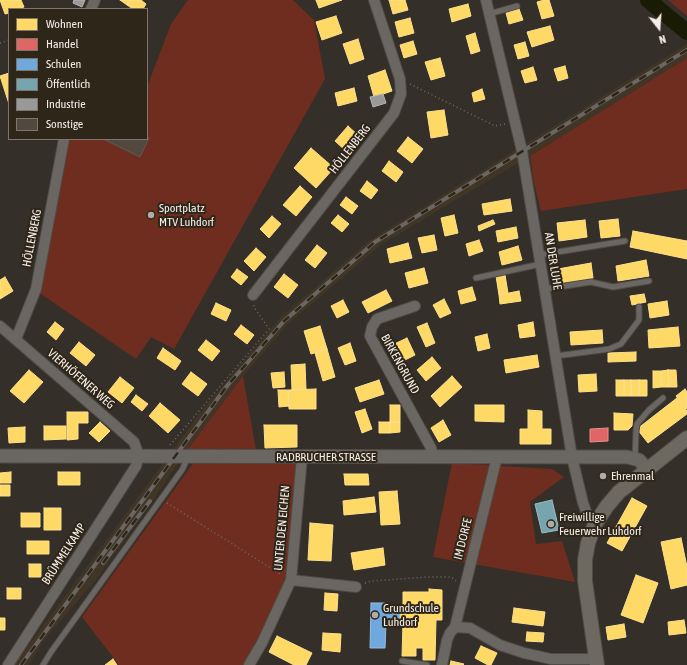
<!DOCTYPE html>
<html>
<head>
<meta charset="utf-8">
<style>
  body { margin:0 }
  #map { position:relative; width:687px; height:665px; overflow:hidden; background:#342f29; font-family:"Asap Condensed",sans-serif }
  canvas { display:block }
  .legend { position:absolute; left:8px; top:8px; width:140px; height:132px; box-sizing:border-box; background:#2f261a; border:1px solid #7e766c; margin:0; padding:5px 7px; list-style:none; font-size:12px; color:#f5eee7 }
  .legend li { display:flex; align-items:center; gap:8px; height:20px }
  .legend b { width:20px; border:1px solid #7e766c }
  .north { position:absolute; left:639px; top:8px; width:40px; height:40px; -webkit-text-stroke:3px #2f261a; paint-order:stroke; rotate:163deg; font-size:11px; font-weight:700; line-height:16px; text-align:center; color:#f5eee7 }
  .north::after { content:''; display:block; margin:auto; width:14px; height:18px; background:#f5eee7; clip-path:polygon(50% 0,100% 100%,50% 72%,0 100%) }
</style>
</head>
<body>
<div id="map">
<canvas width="687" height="665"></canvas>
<ul class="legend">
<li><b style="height:11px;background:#ffd966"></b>Wohnen</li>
<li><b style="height:11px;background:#e06666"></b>Handel</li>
<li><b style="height:11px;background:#6fa8dc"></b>Schulen</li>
<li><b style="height:11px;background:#76a5af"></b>Öffentlich</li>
<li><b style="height:11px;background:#999"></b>Industrie</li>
<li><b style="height:11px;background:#534840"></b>Sonstige</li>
</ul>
<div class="north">N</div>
</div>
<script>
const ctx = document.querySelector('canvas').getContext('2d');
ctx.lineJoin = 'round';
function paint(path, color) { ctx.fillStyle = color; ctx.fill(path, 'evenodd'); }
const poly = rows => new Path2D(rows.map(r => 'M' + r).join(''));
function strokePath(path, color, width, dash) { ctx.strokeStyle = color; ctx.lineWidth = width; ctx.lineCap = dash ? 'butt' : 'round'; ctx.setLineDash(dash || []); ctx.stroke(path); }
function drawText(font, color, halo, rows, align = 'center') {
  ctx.font = font + ' "Asap Condensed",sans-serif'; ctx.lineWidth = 4; ctx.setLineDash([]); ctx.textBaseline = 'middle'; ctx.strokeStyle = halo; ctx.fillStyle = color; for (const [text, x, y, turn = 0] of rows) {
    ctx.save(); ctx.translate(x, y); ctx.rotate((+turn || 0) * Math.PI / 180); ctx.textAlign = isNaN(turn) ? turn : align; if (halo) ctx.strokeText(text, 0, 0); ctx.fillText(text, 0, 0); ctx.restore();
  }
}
paint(poly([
  [687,44,687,58,530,156,382,244,289,323,243,376,187,450,154,499,95,581,44,640,29,665,14,665,203,409,281,317,370,240]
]), '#413525');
paint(poly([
  [188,0,293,0,314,20,325,79,174,349,151,337,136,359,38,292,67,139,147,139,147,87,171,24],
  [668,0,687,0,687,16],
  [687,58,687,189,541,211,534,183,530,156],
  [243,376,256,450,187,450],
  [299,460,288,577,246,665,119,665,82,617,194,462],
  [452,463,552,469,564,477,530,502,536,544,562,541,575,582,433,557]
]), '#6f2d1f');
const homes = poly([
  [0,0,21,0,24,7,19,9,9,9,9,13,5,14,0,0],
  [120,0,130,0,127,5,120,0],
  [130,0,141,0,146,4,143,9,133,9,127,5,130,0],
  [316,0,342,0,319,8,316,0],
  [389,0,405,0,408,10,393,14,389,0],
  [544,0,549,0,554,16,542,19,537,2,544,0],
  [468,4,471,16,452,22,449,9,468,4],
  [519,9,523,20,509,24,506,13,519,9],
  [336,16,342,33,322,40,316,22,336,16],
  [410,18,414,33,399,37,395,22,410,18],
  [550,26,554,40,532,47,527,32,550,26],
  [475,33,480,51,471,54,466,36,475,33],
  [358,39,364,59,350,64,343,44,358,39],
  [413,41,417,54,404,58,400,45,413,41],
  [525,42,529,56,518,59,514,45,525,42],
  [440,58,445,76,431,80,425,62,440,58],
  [565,66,568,78,558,81,554,69,565,66],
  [533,67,537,80,525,83,521,71,533,67],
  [385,70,392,91,374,97,368,76,385,70],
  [9,73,9,104,0,76,9,73],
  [354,88,357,101,338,106,335,93,354,88],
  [482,89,485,99,474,102,472,93,482,89],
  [444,110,448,135,431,138,427,112,444,110],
  [348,126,360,137,347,152,335,141,348,126],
  [408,137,423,149,412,163,397,151,408,137],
  [311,148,334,168,316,188,294,168,311,148],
  [389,161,403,172,396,182,382,171,389,161],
  [367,181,378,190,371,199,360,191,367,181],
  [300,186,312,197,296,216,283,205,300,186],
  [346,197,358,206,352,214,340,205,346,197],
  [510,199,512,211,484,215,482,204,510,199],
  [338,215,349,224,342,232,331,223,338,215],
  [454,215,458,233,445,236,441,218,454,215],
  [272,216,281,224,269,238,260,229,272,216],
  [618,219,620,236,601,238,599,221,618,219],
  [493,220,495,224,479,231,478,226,493,220],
  [585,220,587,237,559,241,557,223,585,220],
  [516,227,518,238,498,242,496,231,516,227],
  [633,231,687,241,687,259,630,247,633,231],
  [434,235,437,250,422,253,418,238,434,235],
  [479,240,483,251,469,256,466,244,479,240],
  [408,243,412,258,390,263,387,249,408,243],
  [317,245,327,253,315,268,305,260,317,245],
  [518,246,522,260,502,265,499,252,518,246],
  [256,248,266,257,254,271,244,261,256,248],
  [646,260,649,276,618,281,616,266,646,260],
  [591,263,593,278,561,284,558,269,591,263],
  [424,268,428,283,409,288,405,273,424,268],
  [237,269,248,277,241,285,231,277,237,269],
  [284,274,298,285,288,298,274,287,284,274],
  [505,275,508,293,499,295,496,276,505,275],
  [5,277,13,291,0,299,0,280,5,277],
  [472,287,476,300,461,304,458,291,472,287],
  [386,290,392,301,368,313,362,302,386,290],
  [519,291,521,301,500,304,499,295,519,291],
  [644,294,646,302,632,305,630,296,644,294],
  [444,299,451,313,440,318,433,305,444,299],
  [343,300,349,312,337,318,331,306,343,300],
  [667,301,669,315,650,318,648,304,667,301],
  [216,303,231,310,226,321,211,314,216,303],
  [55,322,64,329,56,340,47,332,55,322],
  [533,322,535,336,520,338,518,325,533,322],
  [427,323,435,343,426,347,417,327,427,323],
  [241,325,254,335,247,344,234,334,241,325],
  [320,326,327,349,311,354,304,331,320,326],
  [678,327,680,346,649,348,648,330,678,327],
  [602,330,603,343,571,345,570,332,602,330],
  [487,334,490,348,478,351,475,337,487,334],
  [407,338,415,355,397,364,388,347,407,338],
  [206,340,220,351,212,361,198,350,206,340],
  [79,342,95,355,86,366,70,353,79,342],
  [350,343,356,361,345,365,338,348,350,343],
  [163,348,181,361,175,370,157,358,163,348],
  [327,349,335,377,323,381,315,353,327,349],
  [636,352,636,361,608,362,608,353,636,352],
  [537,355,539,367,506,373,504,360,537,355],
  [432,357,441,368,426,381,417,370,432,357],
  [305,364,306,389,292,390,291,365,305,364],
  [29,370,43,382,24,403,10,391,29,370],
  [668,370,669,387,661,387,661,371,668,370],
  [668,370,676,370,677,387,669,387,668,370],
  [653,371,661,371,661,387,653,388,653,371],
  [191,372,207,384,198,396,182,384,191,372],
  [284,372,285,387,273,388,271,373,284,372],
  [596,374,597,391,579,392,578,375,596,374],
  [452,376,462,387,440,407,431,396,452,376],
  [120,377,134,388,122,403,108,392,120,377],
  [379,380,384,394,360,402,355,388,379,380],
  [616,380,624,380,624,396,616,396,616,380],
  [624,380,631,380,631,396,624,396,624,380],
  [631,380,639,380,639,396,631,396,631,380],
  [639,380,647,380,647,396,639,396,639,380],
  [316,389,316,409,289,409,288,390,316,389],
  [685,389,687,392,687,408,686,409,676,396,685,389],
  [278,390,288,390,289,406,279,407,278,390],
  [136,395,148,404,142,411,131,402,136,395],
  [677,398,687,411,687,414,648,443,637,429,677,398],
  [160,403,180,420,168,433,149,416,160,403],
  [390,405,400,405,400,422,390,422,390,405],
  [475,405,504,405,504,422,475,421,475,405],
  [365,409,372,429,362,433,355,412,365,409],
  [528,410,542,411,542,429,551,429,551,444,520,444,520,429,528,429,528,410],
  [67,412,88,412,88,423,78,423,78,439,67,440,67,412],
  [614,413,633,414,632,426,628,430,614,430,614,413],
  [443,420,451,435,439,442,431,428,443,420],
  [100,422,110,431,99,442,89,433,100,422],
  [379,422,390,422,390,433,379,433,379,422],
  [390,422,400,422,400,432,390,433,390,422],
  [264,425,297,425,297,447,265,448,264,425],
  [44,426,66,426,66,439,44,440,44,426],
  [25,427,25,442,9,443,8,428,25,427],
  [11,472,11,483,0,483,0,473,11,472],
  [58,472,80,472,80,485,58,485,58,472],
  [344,474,368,474,369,485,345,485,344,474],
  [0,485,10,485,10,496,0,496,0,485],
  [397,491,400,524,381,525,379,492,397,491],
  [374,497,376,512,344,515,343,501,374,497],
  [632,498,647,506,622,551,607,543,632,498],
  [44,508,61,508,61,530,44,530,44,508],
  [21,513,40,513,40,527,21,527,21,513],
  [310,523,333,525,331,561,308,560,310,523],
  [681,538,687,567,687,585,671,589,661,542,681,538],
  [27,541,49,541,49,554,27,554,27,541],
  [383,548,385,565,354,570,351,553,383,548],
  [29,564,41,564,41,577,29,577,29,564],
  [636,575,658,583,643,623,621,615,636,575],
  [7,588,21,588,21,599,7,599,7,588],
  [429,589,442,590,442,620,436,620,435,660,423,660,423,648,416,648,416,656,402,656,403,623,400,623,400,610,403,610,403,592,429,592,429,589],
  [325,593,338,594,337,611,324,610,325,593],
  [514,608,545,612,543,626,512,622,514,608],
  [0,618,5,618,5,630,0,630,0,618],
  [684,620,686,633,669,635,668,622,684,620],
  [624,624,626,637,608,640,606,627,624,624],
  [527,632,544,633,543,642,526,641,527,632],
  [323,633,341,634,340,652,322,650,323,633],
  [277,636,312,653,306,665,294,665,269,652,277,636],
  [481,646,497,653,491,665,488,665,475,658,481,646],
  [113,659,117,665,105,665,113,659],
  [451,661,464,664,463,665,450,665,451,661]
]);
paint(homes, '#ffd966');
strokePath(homes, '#fcdf8d', 1);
const shops = poly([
  [608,428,608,441,590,442,590,429,608,428]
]);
paint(shops, '#e06666');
strokePath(shops, '#e68f8d', 1);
const schools = poly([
  [371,603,387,603,387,610,400,610,399,624,386,624,385,648,370,648,371,603]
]);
paint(schools, '#6fa8dc');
strokePath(schools, '#97bddf', 1);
const public = poly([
  [552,500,559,530,542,533,535,504,552,500]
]);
paint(public, '#76a5af');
strokePath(public, '#9cbbc0', 1);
const industry = poly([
  [74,0,85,0,82,7,73,3,74,0],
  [383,94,386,103,373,107,370,97,383,94]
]);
paint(industry, '#999');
strokePath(industry, '#b5b2b0', 1);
strokePath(poly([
  [648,0,687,32]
]), '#1a1b04', 16);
const building = poly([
  [147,137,149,138,140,157,103,139,147,139,147,137]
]);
paint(building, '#534840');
strokePath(building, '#5e5953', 1);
const service = poly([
  [489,14,517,6],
  [539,255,625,241],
  [476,278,541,264],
  [545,289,591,282,613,287,649,281],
  [556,356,609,349,621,344,639,320,639,307],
  [635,458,636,432,637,424,649,410,663,398],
  [402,661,427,665],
  [43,665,51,652,182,470,188,457]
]);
const minor = poly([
  [486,0,522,151,572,457,583,503,587,514,595,524],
  [91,9,95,0],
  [253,295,394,113,401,94,400,79,374,0],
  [415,306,377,319,372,327,370,336,431,448,433,457],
  [0,326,134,442,139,456,136,466,8,665],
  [16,339,36,289,64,139],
  [291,580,356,587],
  [455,627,470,628,500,645,524,653,551,659,596,659],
  [249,665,262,643,291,580,302,457],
  [442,665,447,640,450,633,455,627,497,457]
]);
const tertiary = poly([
  [0,456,627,457,639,460,647,469]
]);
const secondary = poly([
  [597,665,585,581,585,560,588,543,595,524,607,506,619,492,687,438]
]);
strokePath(service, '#4f4b45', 7);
strokePath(minor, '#4f4b45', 12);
strokePath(tertiary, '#4f4b45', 15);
strokePath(secondary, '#4f4b45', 16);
strokePath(poly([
  [0,43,9,40],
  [410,84,495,126,506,124],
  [170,445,269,329,254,307,254,304],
  [167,503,282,575],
  [365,583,371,581,429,577,451,577,456,581]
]), '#6e6a66', 1.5, [1, 3]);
strokePath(service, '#6a6662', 5);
strokePath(minor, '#6a6662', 10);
strokePath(tertiary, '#6a6662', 13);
strokePath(secondary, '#6d6960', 14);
const rail = poly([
  [103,563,150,501],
  [21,665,227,386,284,321,375,242,687,50]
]);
strokePath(rail, '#6b6663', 4);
strokePath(rail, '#2f261a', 2.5, [8]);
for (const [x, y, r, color] of [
  [151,215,4,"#b1aba4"],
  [603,476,4,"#b1aba4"],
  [551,524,4,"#b1aba4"],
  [375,615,4,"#b1aba4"]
]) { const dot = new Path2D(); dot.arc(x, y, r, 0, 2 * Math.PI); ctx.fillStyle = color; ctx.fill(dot); strokePath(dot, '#2f261a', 1.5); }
drawText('12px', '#f5eee7', '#2f261a', [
  ["HÖLLENBERG",350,149,-52],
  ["HÖLLENBERG",32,238,-79],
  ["AN DER LUHE",553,261,81],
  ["BIRKENGRUND",400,364,61],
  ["VIERHÖFENER WEG",81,379,41],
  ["RADBRUCHER STRASSE",326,457],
  ["UNTER DEN EICHEN",282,528,-85],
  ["IM DORFE",463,539,-76],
  ["BRÜMMELKAMP",64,554,-57]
]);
drawText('12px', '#f5eee7', '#2f261a', [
  ["Sportplatz",159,208],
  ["MTV Luhdorf",159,222],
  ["Ehrenmal",611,476],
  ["Freiwillige",559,517],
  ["Feuerwehr Luhdorf",559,531],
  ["Grundschule",383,608],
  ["Luhdorf",383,622]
], 'left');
</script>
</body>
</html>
